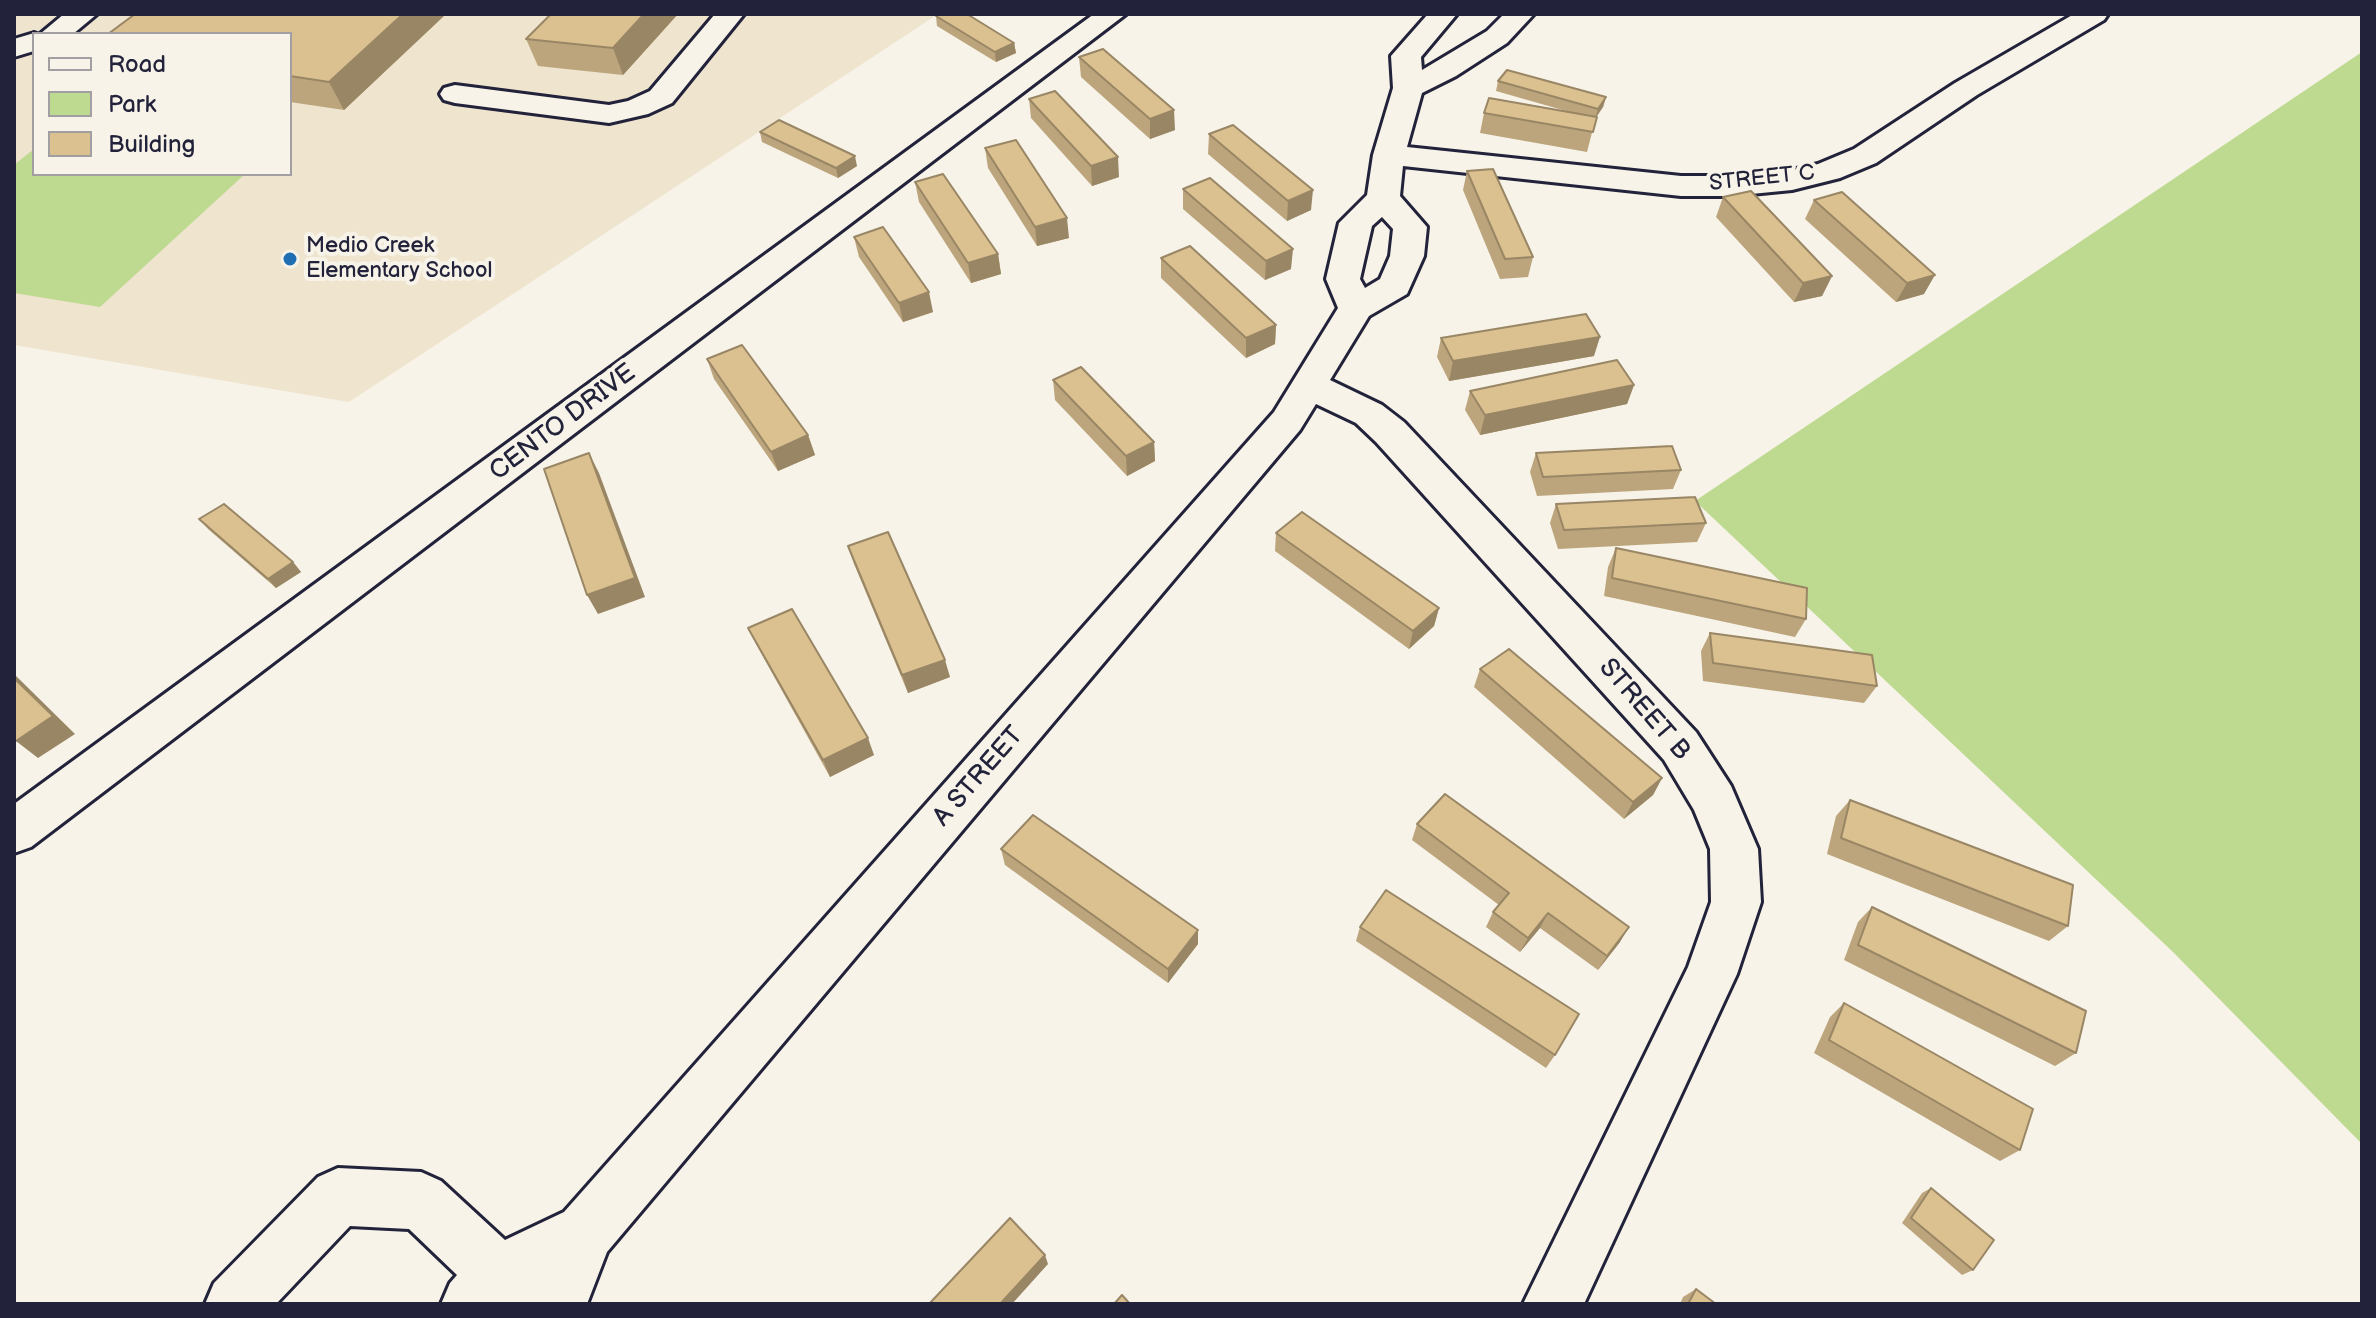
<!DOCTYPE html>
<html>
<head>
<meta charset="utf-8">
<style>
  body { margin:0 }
  #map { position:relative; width:2376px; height:1318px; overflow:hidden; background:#f7f3e8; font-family:"Balsamiq Sans",sans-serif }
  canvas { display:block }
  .frame { position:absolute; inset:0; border:16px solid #22223b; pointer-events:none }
  .legend { position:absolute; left:32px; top:32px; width:260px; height:144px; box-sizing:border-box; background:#f7f3e8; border:2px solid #a29fa3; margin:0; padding:10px 14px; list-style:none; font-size:24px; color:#22223b }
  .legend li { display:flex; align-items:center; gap:16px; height:40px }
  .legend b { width:40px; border:2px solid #a29fa3 }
</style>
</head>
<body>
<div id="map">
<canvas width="2376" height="1318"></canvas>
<div class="frame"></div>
<ul class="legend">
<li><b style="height:10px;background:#f7f3e8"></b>Road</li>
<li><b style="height:22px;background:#bed990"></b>Park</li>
<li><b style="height:22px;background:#dbc090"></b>Building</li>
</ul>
</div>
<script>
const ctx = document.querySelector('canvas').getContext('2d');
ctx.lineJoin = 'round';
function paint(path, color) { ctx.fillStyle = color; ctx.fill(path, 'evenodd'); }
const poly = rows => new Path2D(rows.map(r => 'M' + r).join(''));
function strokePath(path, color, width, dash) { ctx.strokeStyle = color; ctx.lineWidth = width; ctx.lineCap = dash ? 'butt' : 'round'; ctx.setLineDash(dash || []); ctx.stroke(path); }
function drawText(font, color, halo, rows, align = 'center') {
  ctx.font = font + ' "Balsamiq Sans",sans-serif'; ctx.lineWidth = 8; ctx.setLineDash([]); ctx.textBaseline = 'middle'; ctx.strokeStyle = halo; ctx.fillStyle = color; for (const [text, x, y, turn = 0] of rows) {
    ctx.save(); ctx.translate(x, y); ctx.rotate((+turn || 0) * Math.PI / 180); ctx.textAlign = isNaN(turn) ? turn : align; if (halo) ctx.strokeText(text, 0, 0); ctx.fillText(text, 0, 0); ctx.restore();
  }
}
paint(poly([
  [14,14,938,14,349,402,14,345],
  [34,34,290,34,290,174,34,174]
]), '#efe4ce');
paint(poly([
  [2362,52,2362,1144,2173,952,1695,501],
  [34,149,34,174,245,174,100,307,14,293,14,165]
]), '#bed990');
const minor = poly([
  [64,14,97,14,73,34,40,34,64,14],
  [715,14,744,14,672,103,648,114,609,123,455,103,444,100,440,94,444,88,455,85,609,105,628,101,650,91,715,14],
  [1094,14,1126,14,31,847,14,853,14,804,1094,14],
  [1428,14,1457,14,1421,57,1422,70,1487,31,1504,14,1534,14,1507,43,1456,76,1422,93,1407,147,1681,176,1731,176,1792,170,1818,164,1854,149,1955,83,2074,14,2108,14,2104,20,1977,95,1876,163,1840,178,1792,190,1731,196,1681,196,1403,166,1400,196,1427,227,1424,256,1407,294,1369,316,1330,380,1382,405,1404,422,1696,732,1731,786,1758,849,1761,902,1737,974,1584,1304,1523,1304,1688,967,1711,902,1710,849,1694,810,1664,760,1376,442,1356,423,1316,404,1300,430,607,1252,587,1304,441,1304,450,1283,457,1275,409,1229,350,1226,276,1304,205,1304,214,1283,318,1177,338,1168,421,1172,441,1181,505,1240,564,1212,1274,412,1338,308,1326,279,1339,223,1367,195,1373,155,1393,88,1391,56,1428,14],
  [1382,217,1393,229,1390,256,1380,279,1365,288,1360,279,1372,226,1382,217],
  [34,33,37,34,34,34,34,51,14,57,14,39,34,33]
]);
strokePath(minor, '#22223b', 6);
paint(minor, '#f7f3e8');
paint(poly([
  [135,14,446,14,344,110,290,102,290,34],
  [678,14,623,75,538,66,526,39],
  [936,16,1014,43,1016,53,996,62,937,26],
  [1079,57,1175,130,1150,139,1081,77],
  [1498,81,1606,97,1603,107,1596,117,1587,152,1480,133,1484,113,1573,113,1496,91],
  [1029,99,1119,177,1092,186,1031,118],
  [760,132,857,166,838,178,762,142],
  [1209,134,1311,210,1287,221,1208,154],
  [985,148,1069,238,1037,246,988,168],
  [1467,171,1533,257,1528,277,1500,279,1463,190],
  [915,182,998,254,1001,274,971,283,919,202],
  [1183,189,1291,269,1265,280,1183,209],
  [1723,197,1832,276,1822,296,1794,302,1716,217],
  [1814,200,1924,294,1896,302,1805,219],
  [854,237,933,312,903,322,859,257],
  [1161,258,1276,325,1275,344,1246,358,1161,278],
  [1441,338,1594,356,1449,381,1437,357],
  [707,359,808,435,815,455,778,471,714,379],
  [1053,380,1154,442,1155,461,1127,476,1055,400],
  [1634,385,1627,404,1480,435,1465,410,1470,391],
  [1536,453,1681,470,1673,489,1537,496,1530,472],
  [1556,504,1706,523,1697,542,1558,549,1550,523],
  [199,519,293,562,301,572,276,588,208,529],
  [1276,533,1439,608,1434,626,1409,649,1275,551],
  [848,546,950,677,908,693,854,564],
  [1616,548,1806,619,1795,637,1604,596,1608,567],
  [748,628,874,755,830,777,757,646],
  [1710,633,1877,686,1864,703,1703,681,1701,651],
  [1480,669,1662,778,1653,795,1624,819,1474,687],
  [1850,800,2068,926,2049,941,1827,854,1836,816],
  [1417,824,1620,942,1598,970,1540,928,1520,952,1486,927,1493,912,1499,905,1412,840],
  [1001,849,1198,930,1198,944,1168,983,1005,865],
  [1872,907,2076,1053,2055,1066,1844,960,1858,922],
  [1360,927,1555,1055,1546,1068,1356,941],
  [1844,1003,2020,1150,2000,1161,1814,1053,1830,1017],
  [1931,1188,1973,1270,1962,1275,1902,1223,1922,1193],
  [1696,1289,1716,1304,1680,1304,1683,1297]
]), '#bca57c');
paint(poly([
  [403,14,446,14,344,110,329,82],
  [644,14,678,14,623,75,613,48],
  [1014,43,1016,53,996,62,995,52],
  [1606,97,1603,107,1595,119,1598,109],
  [1174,110,1175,130,1150,139,1150,119],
  [855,156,857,166,838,178,836,168],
  [1118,157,1119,177,1092,186,1091,166],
  [1313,190,1311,210,1287,221,1288,201],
  [1067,218,1069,238,1037,246,1035,227],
  [1293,249,1291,269,1265,280,1266,261],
  [998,254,1001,274,971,283,968,263],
  [1935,275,1924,294,1896,302,1907,283],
  [1832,276,1822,296,1794,302,1803,283],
  [929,292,933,312,903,322,899,303],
  [1276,325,1275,344,1246,358,1246,338],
  [1600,337,1594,356,1449,381,1453,361],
  [1634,385,1627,404,1480,435,1485,415],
  [808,435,815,455,778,471,771,452],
  [1154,442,1155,461,1127,476,1126,456],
  [589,453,599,473,645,597,598,614,587,595],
  [293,562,301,572,276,588,268,579],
  [1439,608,1434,626,1409,649,1413,631],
  [945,660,950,677,908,693,902,675],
  [14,674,75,734,38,758,16,741],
  [868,738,874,755,830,777,823,760],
  [1662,778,1653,795,1624,819,1633,802],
  [1548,913,1540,928,1520,952,1528,938],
  [1629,927,1620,942,1598,970,1607,956],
  [1198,930,1198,944,1168,983,1168,969],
  [1045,1255,1048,1264,1012,1304,1000,1304]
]), '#998665');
const building = poly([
  [135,14,403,14,329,82,290,76,290,34,108,34,135,14],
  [551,14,644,14,613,48,526,39,551,14],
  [939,14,967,14,1014,43,995,52,936,16,939,14],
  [1103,49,1174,110,1150,119,1079,57,1103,49],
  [1507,70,1606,97,1598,109,1498,81,1507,70],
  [1055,91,1118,157,1091,166,1029,99,1055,91],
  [1489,98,1597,117,1593,132,1484,113,1489,98],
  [779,120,855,156,836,168,760,132,779,120],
  [1233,125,1313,190,1288,201,1209,134,1233,125],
  [1016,140,1067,218,1035,227,985,148,1016,140],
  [1493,169,1533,257,1505,259,1467,171,1493,169],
  [943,174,998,254,968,263,915,182,943,174],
  [1210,178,1293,249,1266,261,1183,189,1210,178],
  [1751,191,1832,276,1803,283,1723,197,1751,191],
  [1842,192,1935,275,1907,283,1814,200,1842,192],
  [883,227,929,292,899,303,854,237,883,227],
  [1190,246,1276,325,1246,338,1161,258,1190,246],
  [1586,314,1600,337,1453,361,1441,338,1586,314],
  [742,345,808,435,771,452,707,359,742,345],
  [1617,360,1634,385,1485,415,1470,391,1617,360],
  [1081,367,1154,442,1126,456,1053,380,1081,367],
  [1672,446,1681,470,1543,477,1536,453,1672,446],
  [589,453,635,578,587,595,544,469,589,453],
  [1695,497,1706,523,1564,530,1556,504,1695,497],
  [224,504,293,562,268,579,199,519,224,504],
  [1302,512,1439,608,1413,631,1276,533,1302,512],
  [888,532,945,660,902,675,848,546,888,532],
  [1616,548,1807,588,1806,619,1612,578,1616,548],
  [792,609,868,738,823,760,748,628,792,609],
  [1710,633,1872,655,1877,686,1713,663,1710,633],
  [1509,649,1662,778,1633,802,1480,669,1509,649],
  [14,678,53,716,16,741,14,740,14,678],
  [1445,794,1629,927,1607,956,1548,913,1528,938,1493,912,1509,893,1417,824,1445,794],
  [1850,800,2073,885,2068,926,1841,838,1850,800],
  [1033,815,1198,930,1168,969,1001,849,1033,815],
  [1386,890,1579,1014,1555,1055,1360,927,1386,890],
  [1872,907,2086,1011,2076,1053,1858,945,1872,907],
  [1844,1003,2033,1109,2020,1150,1829,1040,1844,1003],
  [1931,1188,1994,1240,1973,1270,1911,1218,1931,1188],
  [1010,1218,1045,1255,1000,1304,929,1304,1010,1218],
  [1696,1289,1716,1304,1688,1304,1696,1289],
  [1122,1295,1130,1304,1114,1304,1122,1295]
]);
paint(building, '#dbc090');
strokePath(building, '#998665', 2);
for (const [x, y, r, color] of [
  [290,259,8,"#1f6fb2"]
]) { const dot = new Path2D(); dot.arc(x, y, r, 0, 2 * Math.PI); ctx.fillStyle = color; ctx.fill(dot); strokePath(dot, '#f7f3e8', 3); }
drawText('22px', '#22223b', '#f7f3e8', [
  ["STREET C",1762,179,-6]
]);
drawText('22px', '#22223b', '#f7f3e8', [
  ["Medio Creek",306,246],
  ["Elementary School",306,271]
], 'left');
drawText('26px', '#22223b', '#f7f3e8', [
  ["CENTO DRIVE",563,423,-37],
  ["STREET B",1644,710,49],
  ["A STREET",979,777,-49]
]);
</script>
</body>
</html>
